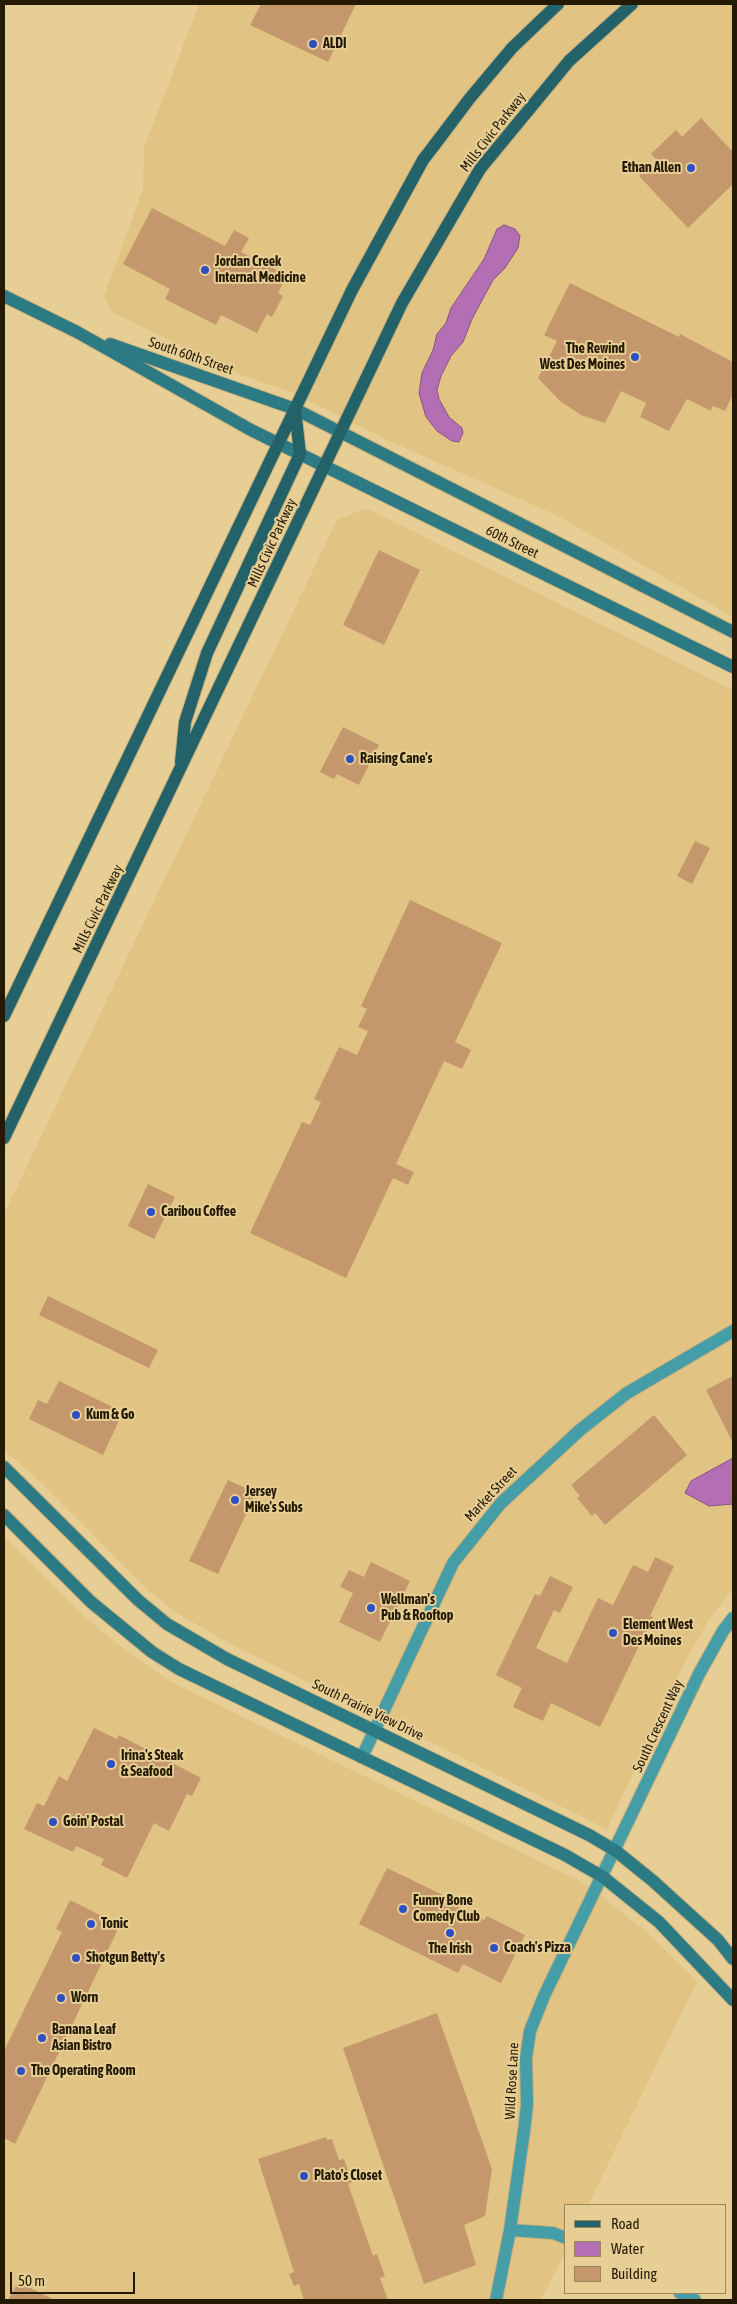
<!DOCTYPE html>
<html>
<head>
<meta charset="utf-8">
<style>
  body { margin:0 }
  #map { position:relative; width:737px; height:2304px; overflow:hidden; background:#e7ce95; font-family:"Asap Condensed",sans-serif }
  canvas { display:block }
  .frame { position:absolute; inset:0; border:5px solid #241a04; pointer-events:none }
  .legend { position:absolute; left:564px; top:2204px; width:162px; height:90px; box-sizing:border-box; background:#e7ce95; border:1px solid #99865b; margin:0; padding:6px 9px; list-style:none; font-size:15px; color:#241a04 }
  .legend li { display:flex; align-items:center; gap:10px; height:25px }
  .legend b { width:25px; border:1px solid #99865b }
  .scale { position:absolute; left:10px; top:2272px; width:125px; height:22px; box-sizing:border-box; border:2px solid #241a04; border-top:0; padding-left:6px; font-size:15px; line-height:18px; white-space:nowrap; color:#241a04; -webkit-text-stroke:4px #e7ce95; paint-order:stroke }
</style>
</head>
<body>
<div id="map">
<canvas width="737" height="2304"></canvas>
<div class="frame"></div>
<ul class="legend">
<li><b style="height:6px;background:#236269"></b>Road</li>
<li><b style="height:14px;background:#b36eb4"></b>Water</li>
<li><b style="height:14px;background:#c4986c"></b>Building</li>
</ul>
<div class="scale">50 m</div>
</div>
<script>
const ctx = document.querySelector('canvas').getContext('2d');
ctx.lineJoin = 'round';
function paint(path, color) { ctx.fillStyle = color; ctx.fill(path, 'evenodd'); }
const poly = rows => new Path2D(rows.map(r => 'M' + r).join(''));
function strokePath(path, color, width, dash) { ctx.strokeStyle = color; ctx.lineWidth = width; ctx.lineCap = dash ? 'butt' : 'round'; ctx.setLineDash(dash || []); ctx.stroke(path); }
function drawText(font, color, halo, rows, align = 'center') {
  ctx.font = font + ' "Asap Condensed",sans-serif'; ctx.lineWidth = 4; ctx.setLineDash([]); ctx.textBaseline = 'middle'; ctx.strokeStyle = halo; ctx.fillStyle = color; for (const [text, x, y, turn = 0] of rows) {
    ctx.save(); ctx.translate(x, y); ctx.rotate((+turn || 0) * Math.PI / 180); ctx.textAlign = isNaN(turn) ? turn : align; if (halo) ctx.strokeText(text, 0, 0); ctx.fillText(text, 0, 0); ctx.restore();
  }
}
paint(poly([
  [199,4,733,4,733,617,558,516,385,439,291,392,241,375,112,312,104,296,143,189,144,148],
  [366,508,733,690,733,1589,708,1621,683,1666,607,1829,234,1646,175,1612,147,1589,41,1482,4,1450,4,1214,337,520],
  [4,1536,81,1613,112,1640,171,1682,578,1880,594,1890,649,1934,697,1982,588,2205,566,2205,566,2250,541,2300,4,2300]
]), '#e1c483');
const water = poly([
  [504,225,515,229,520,236,518,248,505,268,493,280,472,319,463,342,451,356,441,376,437,390,439,399,449,417,462,428,463,433,459,442,452,441,437,431,426,417,419,393,422,373,433,350,437,334,446,323,451,308,484,259,497,229,504,225],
  [733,1458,733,1504,709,1506,685,1493,691,1481,733,1458]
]);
paint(water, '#b36eb4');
strokePath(water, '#88557f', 1);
paint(poly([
  [261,4,356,4,328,62,250,25],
  [701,118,733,152,733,184,688,228,639,176,657,160,651,154,676,130,682,137],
  [152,208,225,246,234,230,249,238,241,252,287,275,278,293,283,296,272,317,267,314,257,333,221,315,216,325,165,299,170,289,123,264],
  [570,283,679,337,680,334,733,362,733,394,725,411,713,406,711,411,687,399,669,431,640,417,646,403,621,391,605,423,581,415,560,401,538,378,557,341,544,335],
  [379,550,420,570,384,645,343,625],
  [343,727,379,745,359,785,337,774,334,779,320,772],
  [695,841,710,848,692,884,677,876],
  [410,900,502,943,455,1042,471,1050,462,1069,444,1061,396,1164,414,1172,408,1185,393,1178,346,1278,250,1233,302,1122,310,1125,321,1102,314,1099,339,1047,357,1055,368,1031,358,1027,367,1009,361,1006],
  [148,1184,175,1197,154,1239,128,1226],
  [48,1296,158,1350,149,1368,39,1315],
  [733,1376,733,1443,706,1390],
  [59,1381,123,1412,103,1455,29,1419,38,1400,47,1404],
  [654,1415,687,1455,605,1525,595,1513,592,1516,577,1498,580,1496,571,1485],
  [228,1480,256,1493,218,1574,189,1561],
  [655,1557,674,1566,650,1616,653,1617,600,1727,551,1703,543,1721,513,1707,522,1688,496,1675,535,1594,540,1596,550,1576,573,1587,560,1613,554,1610,536,1648,567,1663,598,1598,613,1605,633,1565,648,1572],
  [371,1562,410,1581,380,1642,339,1622,353,1593,340,1587,349,1570,364,1577],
  [94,1728,117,1739,119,1735,201,1778,192,1796,187,1794,169,1831,154,1823,127,1878,101,1865,104,1859,76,1846,73,1852,24,1829,37,1803,44,1806,59,1776,67,1781],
  [387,1868,443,1895,442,1899,484,1920,487,1916,525,1935,501,1983,463,1964,458,1973,359,1924],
  [70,1900,120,1925,15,2144,4,2138,4,2051,62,1932,56,1929],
  [437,2013,492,2169,485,2216,464,2225,476,2265,424,2284,343,2048],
  [326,2137,327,2140,332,2139,339,2160,344,2159,352,2182,348,2184,373,2256,377,2254,385,2276,380,2278,388,2300,304,2300,299,2284,294,2286,289,2274,294,2272,258,2159],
  [18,2282,55,2300,8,2300]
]), '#c4986c');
const street = poly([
  [362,1757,453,1563,501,1503,580,1430,627,1393,733,1331],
  [510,2230,553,2233,566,2238],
  [680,2293,695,2300],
  [496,2300,510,2230,524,2131,527,2105,526,2058,530,2031,544,1996,699,1674,723,1631,733,1618]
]);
const secondary = poly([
  [4,296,77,332,251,430,733,667],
  [110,344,295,409,733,632],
  [4,1467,138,1600,167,1624,227,1659,589,1835,616,1851,653,1881,718,1940,733,1959],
  [4,1515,91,1602,152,1652,179,1669,565,1855,603,1877,659,1922,733,2000]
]);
const primary = poly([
  [181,762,185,722,207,653,300,454,295,409],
  [4,1016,352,290,423,160,436,143,470,98,512,48,558,4],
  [4,1138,402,303,480,169,569,61,632,4]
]);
strokePath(street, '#c4ae7b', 14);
strokePath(secondary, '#c4ae7b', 14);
strokePath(primary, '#c4ae7b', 14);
strokePath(street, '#459da8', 12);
strokePath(secondary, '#2c7b84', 12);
strokePath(primary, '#236269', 12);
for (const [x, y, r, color] of [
  [313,44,5,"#2d50c0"],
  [691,168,5,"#2d50c0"],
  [205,270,5,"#2d50c0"],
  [635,357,5,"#2d50c0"],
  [350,759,5,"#2d50c0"],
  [151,1212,5,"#2d50c0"],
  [76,1415,5,"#2d50c0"],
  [235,1500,5,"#2d50c0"],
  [371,1608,5,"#2d50c0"],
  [613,1633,5,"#2d50c0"],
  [111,1764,5,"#2d50c0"],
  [53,1822,5,"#2d50c0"],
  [403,1909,5,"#2d50c0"],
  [91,1924,5,"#2d50c0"],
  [450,1933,5,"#2d50c0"],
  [494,1948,5,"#2d50c0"],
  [76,1958,5,"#2d50c0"],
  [61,1998,5,"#2d50c0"],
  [42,2038,5,"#2d50c0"],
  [21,2071,5,"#2d50c0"],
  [304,2176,5,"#2d50c0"]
]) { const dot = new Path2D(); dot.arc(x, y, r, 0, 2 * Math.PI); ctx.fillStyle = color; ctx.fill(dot); strokePath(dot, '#e7ce95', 2); }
drawText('bold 14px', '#241a04', '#e7ce95', [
  ["ALDI",323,44],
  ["Ethan Allen",681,168,"right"],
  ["Jordan Creek",215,262],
  ["Internal Medicine",215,278],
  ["The Rewind",625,349,"right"],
  ["West Des Moines",625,365,"right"],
  ["Raising Cane's",360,759],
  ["Caribou Coffee",161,1212],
  ["Kum & Go",86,1415],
  ["Jersey",245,1492],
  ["Mike's Subs",245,1508],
  ["Wellman's",381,1600],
  ["Pub & Rooftop",381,1616],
  ["Element West",623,1625],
  ["Des Moines",623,1641],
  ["Irina's Steak",121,1756],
  ["& Seafood",121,1772],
  ["Goin' Postal",63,1822],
  ["Funny Bone",413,1901],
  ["Comedy Club",413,1917],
  ["Tonic",101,1924],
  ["Coach's Pizza",504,1948],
  ["The Irish",450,1949,"center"],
  ["Shotgun Betty's",86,1958],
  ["Worn",71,1998],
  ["Banana Leaf",52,2030],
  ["Asian Bistro",52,2046],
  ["The Operating Room",31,2071],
  ["Plato's Closet",314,2176]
], 'left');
drawText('14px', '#241a04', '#e7ce95', [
  ["Mills Civic Parkway",493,132,-52],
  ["South 60th Street",191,356,19],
  ["60th Street",512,542,26],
  ["Mills Civic Parkway",272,543,-65],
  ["Mills Civic Parkway",98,909,-64],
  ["Market Street",491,1494,-47],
  ["South Prairie View Drive",368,1710,26],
  ["South Crescent Way",658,1726,-65],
  ["Wild Rose Lane",512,2081,-87]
]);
</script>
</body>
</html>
